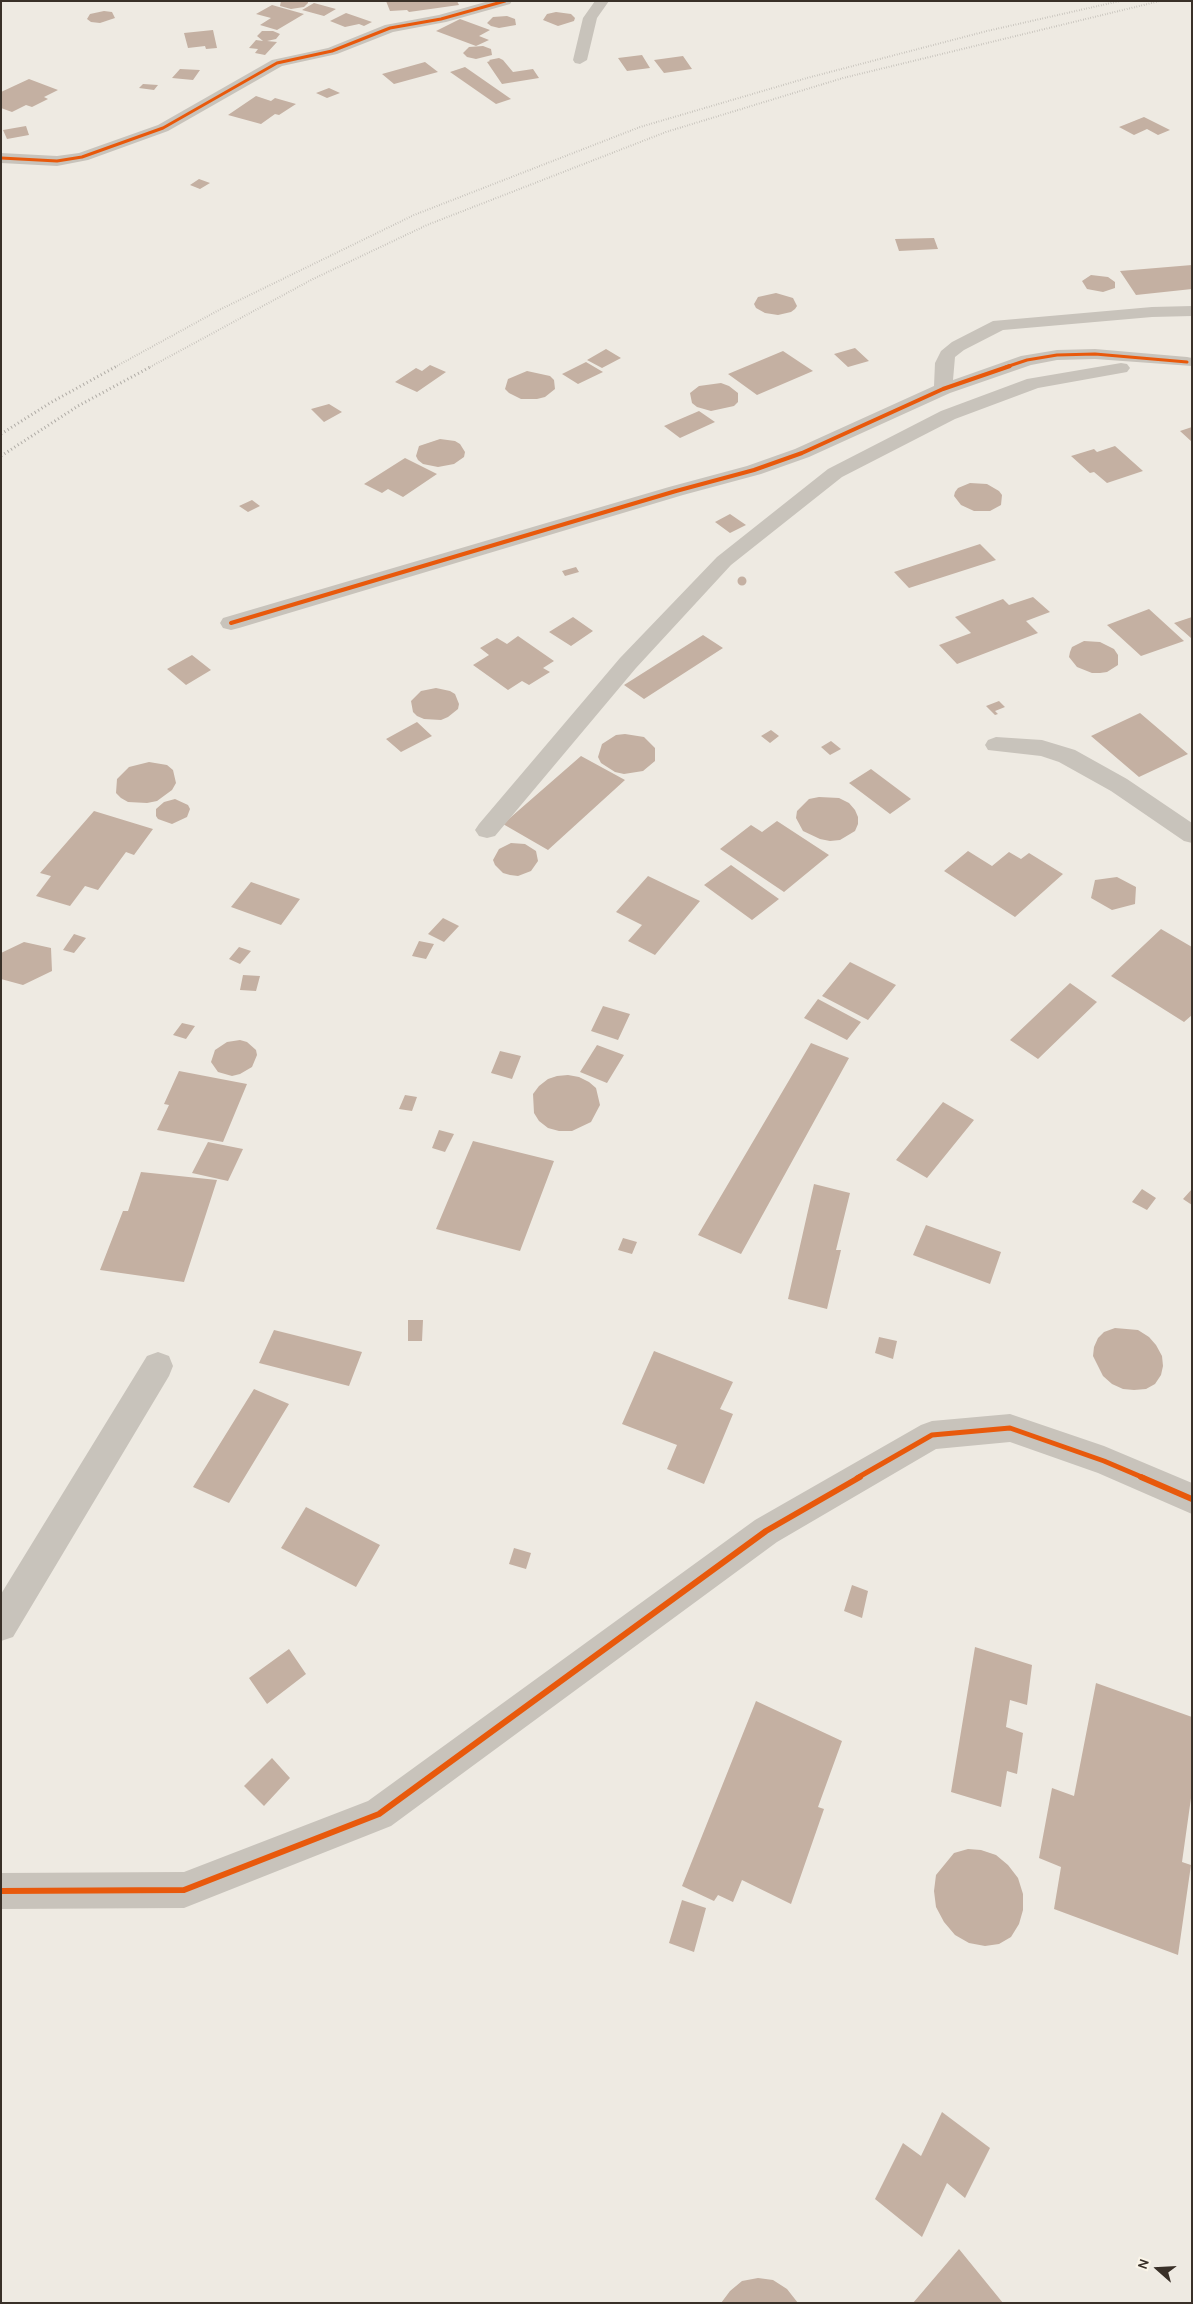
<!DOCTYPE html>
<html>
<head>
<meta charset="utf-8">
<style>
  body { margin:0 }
  #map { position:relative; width:1193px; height:2304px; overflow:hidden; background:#eeeae2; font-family:Karla,sans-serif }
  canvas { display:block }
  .frame { position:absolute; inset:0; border:2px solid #393028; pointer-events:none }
  .north { position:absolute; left:1133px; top:2244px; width:50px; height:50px; -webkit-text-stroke:4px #fbf5e9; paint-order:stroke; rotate:289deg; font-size:14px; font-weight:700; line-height:20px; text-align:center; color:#393028 }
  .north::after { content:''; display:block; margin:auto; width:18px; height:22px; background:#393028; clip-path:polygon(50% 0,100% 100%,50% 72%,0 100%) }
</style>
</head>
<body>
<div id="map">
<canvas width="1193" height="2304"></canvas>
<div class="frame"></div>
<div class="north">N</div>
</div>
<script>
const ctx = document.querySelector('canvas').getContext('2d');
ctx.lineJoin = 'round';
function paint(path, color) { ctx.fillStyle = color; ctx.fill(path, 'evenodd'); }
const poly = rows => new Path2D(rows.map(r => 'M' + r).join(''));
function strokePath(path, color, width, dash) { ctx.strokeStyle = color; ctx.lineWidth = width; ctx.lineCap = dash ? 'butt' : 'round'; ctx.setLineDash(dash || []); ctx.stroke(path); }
paint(poly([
  [281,1,308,1,308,3,304,7,291,9,280,6],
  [386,1,457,1,459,5,409,12,407,10,390,11],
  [314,3,336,9,324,16,302,10],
  [272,5,304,14,277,30,260,25,271,18,256,14],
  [104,11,112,12,115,18,100,23,91,22,87,19,90,14],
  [556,12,571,14,575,18,574,21,558,26,543,20,547,14],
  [346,13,372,22,364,26,359,24,345,27,330,21],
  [507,16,515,19,516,25,499,28,491,26,487,23,493,17],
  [460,19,490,30,479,36,489,40,476,46,436,31],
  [213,30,217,48,206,49,205,46,188,48,184,33],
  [262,31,273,31,280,34,276,39,267,41,277,42,265,55,255,53,258,49,249,48,256,40,263,41,257,36],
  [483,46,491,49,492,55,476,59,467,57,463,53,469,47],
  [642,55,650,68,627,71,618,58],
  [683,56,692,69,664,73,654,60],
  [499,58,503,60,513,72,533,69,539,78,502,84,487,62,490,61,489,60],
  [425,62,438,72,394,84,382,74],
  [465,67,511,99,496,104,450,72],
  [180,69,200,70,193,80,172,78],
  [29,79,58,90,44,97,48,99,32,107,26,105,12,112,1,108,1,92],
  [143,84,158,85,154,90,139,88],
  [329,88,340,93,327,98,316,93],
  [256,96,271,101,275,98,296,104,279,115,275,114,261,124,228,115],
  [1144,117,1170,130,1158,135,1147,129,1134,135,1119,127],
  [26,126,29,135,7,139,3,130],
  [199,179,210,183,200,189,190,185],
  [934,238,938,249,899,251,895,239],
  [1192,265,1192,289,1136,295,1120,271],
  [1091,275,1108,277,1115,282,1115,288,1103,292,1087,289,1082,281],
  [776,293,793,298,797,306,795,309,791,312,778,315,765,313,756,308,754,304,758,297],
  [855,348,869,361,848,367,834,354],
  [606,349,621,358,602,368,587,360],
  [783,351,813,371,757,395,728,374],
  [586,362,603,372,578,384,562,374],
  [430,365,446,372,417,392,395,382,416,368,422,371],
  [527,371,550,376,554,380,555,389,545,397,537,399,521,399,509,393,505,389,508,379],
  [721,383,729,386,738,393,738,402,734,406,711,411,697,407,692,403,690,393,699,386],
  [329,404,342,412,324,422,311,409],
  [699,411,715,422,680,438,664,426],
  [1192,427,1192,442,1180,431],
  [440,439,455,441,460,444,465,452,464,457,454,464,438,467,423,464,418,460,416,456,419,446],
  [1115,446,1143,471,1107,483,1094,472,1090,473,1071,456,1094,449,1097,452],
  [405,458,437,474,403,497,388,489,382,493,364,484],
  [970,483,987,484,999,491,1002,495,1001,505,990,511,974,511,961,505,954,496,955,492,958,488],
  [252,500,260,506,248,512,239,506],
  [730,514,746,525,730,533,715,522],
  [980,544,996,560,909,588,894,572],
  [576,567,579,572,565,576,562,571],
  '737.5 581a4.5 4.5 0 1 1 9 0a4.5 4.5 0 1 1-9 0Z',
  [1033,597,1050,612,1026,621,1038,633,957,664,939,645,971,633,955,617,1003,599,1009,605],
  [1149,609,1184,641,1141,656,1107,625],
  [573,617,593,631,571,646,549,632],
  [1192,617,1192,637,1191,638,1174,623],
  [703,635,723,648,644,699,624,685],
  [518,636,554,661,543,668,550,672,529,685,522,681,508,690,473,665,489,655,480,648,497,638,507,644],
  [1084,641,1100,642,1114,649,1118,655,1118,665,1107,672,1100,673,1092,673,1077,667,1069,657,1070,652,1072,647],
  [192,655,211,670,186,685,167,669],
  [436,688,450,691,455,694,459,704,458,709,448,717,441,720,424,719,417,716,413,712,411,701,421,691],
  [999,701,1005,707,995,711,998,714,995,715,986,706],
  [1140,713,1188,754,1139,777,1091,736],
  [417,722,432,736,401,752,386,739],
  [771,730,779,736,770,743,761,736],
  [625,734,644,737,655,748,655,761,643,771,624,774,615,772,601,763,598,757,602,744,616,735],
  [831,741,841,749,830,755,821,747],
  [581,756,625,780,548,850,503,824],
  [149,762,167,765,173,770,176,783,172,790,157,801,147,803,128,802,121,798,116,793,117,779,129,767],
  [871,769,911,799,890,814,849,783],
  [819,797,839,798,849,803,855,810,858,817,858,824,855,831,840,840,830,841,820,839,803,831,796,818,797,811,809,799],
  [175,799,188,805,190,809,187,817,172,824,158,819,156,816,156,809,164,802],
  [94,811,153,829,134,855,126,852,98,890,85,886,70,906,36,896,51,876,40,873],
  [777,821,829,855,784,892,720,849,751,825,762,832],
  [511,843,525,844,536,851,538,861,531,871,518,876,510,875,503,873,495,865,493,860,499,849],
  [968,851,992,866,1009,852,1021,859,1029,853,1063,874,1015,917,944,871],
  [731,865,779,899,752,920,704,885],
  [648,876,700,901,655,955,628,941,642,925,616,912],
  [1117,877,1136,887,1135,904,1112,910,1091,898,1095,880],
  [251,882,300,899,281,925,231,907],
  [443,918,459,926,444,942,428,934],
  [1161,929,1192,947,1192,1015,1184,1022,1111,976],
  [74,934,86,938,74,953,63,950],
  [419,941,434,944,426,959,412,956],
  [24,942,51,948,52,971,23,985,1,979,1,953],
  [239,947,251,951,240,964,229,959],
  [850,962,896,985,868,1020,822,996],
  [243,975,260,976,256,991,240,990],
  [1070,983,1097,1002,1038,1059,1010,1040],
  [818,999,861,1022,847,1040,804,1018],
  [603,1006,630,1014,618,1040,591,1031],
  [182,1023,195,1026,186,1039,173,1035],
  [240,1040,247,1042,256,1050,257,1055,252,1067,240,1074,232,1076,218,1072,211,1062,215,1050,227,1042],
  [811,1043,849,1058,741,1254,698,1235],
  [597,1045,624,1055,607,1083,580,1072],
  [500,1051,521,1056,512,1079,491,1073],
  [179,1071,247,1084,223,1142,157,1130,169,1105,164,1104],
  [568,1075,579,1077,589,1082,596,1088,600,1105,591,1122,572,1131,559,1131,548,1128,539,1121,534,1113,533,1094,539,1086,548,1079,557,1076],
  [405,1095,417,1097,412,1111,399,1109],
  [943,1102,974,1120,927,1178,896,1160],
  [439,1130,454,1134,445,1152,432,1148],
  [473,1141,554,1161,520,1251,436,1229],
  [208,1142,243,1149,228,1181,192,1173],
  [141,1172,217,1180,184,1282,100,1270,123,1211,128,1211],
  [814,1184,850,1193,836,1250,841,1250,827,1309,788,1299],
  [1142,1189,1156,1198,1147,1210,1132,1202],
  [1192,1189,1192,1205,1183,1199],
  [926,1225,1001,1252,990,1284,913,1255],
  [623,1238,637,1242,632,1254,618,1250],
  [408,1320,423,1320,422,1341,408,1341],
  [1115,1328,1138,1330,1149,1337,1156,1345,1162,1356,1163,1366,1161,1375,1155,1384,1146,1389,1134,1390,1123,1389,1112,1384,1103,1376,1093,1356,1094,1347,1098,1338,1104,1332],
  [274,1330,362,1352,349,1386,259,1363],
  [879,1337,897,1341,893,1359,875,1353],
  [654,1351,733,1382,720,1409,733,1414,704,1484,667,1469,677,1445,622,1424],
  [254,1389,289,1404,229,1503,193,1487],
  [306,1507,380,1545,356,1587,281,1548],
  [514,1548,531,1553,526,1569,509,1564],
  [852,1585,868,1591,862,1618,844,1611],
  [975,1647,1032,1665,1027,1705,1010,1700,1006,1727,1023,1733,1017,1774,1007,1771,1001,1807,951,1792],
  [289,1649,306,1674,267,1704,249,1678],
  [1096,1683,1192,1717,1192,1791,1182,1862,1191,1865,1178,1955,1054,1909,1061,1867,1039,1858,1052,1788,1074,1796],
  [756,1701,842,1741,818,1807,824,1809,791,1904,742,1880,733,1902,718,1895,714,1901,682,1886],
  [272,1758,290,1778,264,1806,244,1786],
  [968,1849,981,1850,996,1855,1008,1865,1018,1878,1023,1894,1023,1910,1019,1924,1011,1937,999,1944,985,1946,969,1943,955,1935,944,1922,936,1907,934,1891,936,1875,954,1853],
  [682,1900,706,1908,694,1952,669,1943],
  [942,2112,990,2148,965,2198,947,2183,922,2237,875,2199,903,2143,921,2156],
  [959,2249,1003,2303,913,2303],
  [758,2278,773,2280,787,2289,798,2303,721,2303,730,2291,742,2281]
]), '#c4b0a2');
paint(poly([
  [489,1,512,1,510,4,446,22,393,32,337,54,282,66,168,131,88,160,57,166,1,163,1,153,57,156,79,153,158,125,272,60,328,48,385,25,439,15,489,1],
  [595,1,609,1,597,18,587,60,580,64,575,63,573,60,583,18,595,1],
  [1192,306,1192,316,1152,317,1003,330,964,350,955,357,953,380,1021,356,1057,350,1095,349,1187,357,1192,358,1192,366,1095,359,1057,360,1031,365,950,393,809,457,761,474,683,495,239,628,231,630,223,628,220,623,223,618,669,487,747,466,795,449,934,386,935,363,941,351,952,342,993,321,1152,307,1192,306],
  [1121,363,1127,364,1130,368,1127,372,1038,388,955,419,842,477,731,565,636,668,495,836,487,838,479,836,475,830,479,824,620,658,717,557,828,469,941,411,1027,379,1121,363],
  [996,737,1042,740,1075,750,1127,779,1192,823,1192,843,1184,841,1111,791,1059,762,1041,756,988,750,985,745,988,740,996,737],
  [158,1352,169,1356,173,1366,169,1376,13,1637,1,1641,1,1594,147,1356,158,1352],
  [1010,1414,1104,1446,1192,1483,1192,1514,1098,1473,1010,1442,936,1449,777,1542,391,1826,184,1908,1,1909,1,1873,184,1872,368,1801,755,1520,921,1425,932,1421,1010,1414]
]), '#c8c3bb');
strokePath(poly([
  [115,367,219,310,414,215,640,127,807,78,987,31,1120,1],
  [150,367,313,279,427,225,666,132,843,78,1160,1]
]), '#afaba5', 2, [0.5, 2]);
strokePath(poly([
  [1,434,50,403,117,366],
  [1,456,78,406,152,366]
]), '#afaba5', 3, [1, 3]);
strokePath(poly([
  [1,158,57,161,82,157,163,128,277,63,332,51,390,28,441,19,505,1],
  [1006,367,1027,360,1057,355,1095,354,1187,362]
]), '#e8590c', 3);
strokePath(poly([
  [231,623,676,491,754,470,802,453,943,389,1010,366]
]), '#e8590c', 4);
strokePath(poly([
  [857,1478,932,1435,1010,1428,1104,1461,1144,1478]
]), '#e8590c', 5);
strokePath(poly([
  [1141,1477,1192,1499],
  [1,1891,184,1890,379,1814,766,1531,860,1477]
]), '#e8590c', 6);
</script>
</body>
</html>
